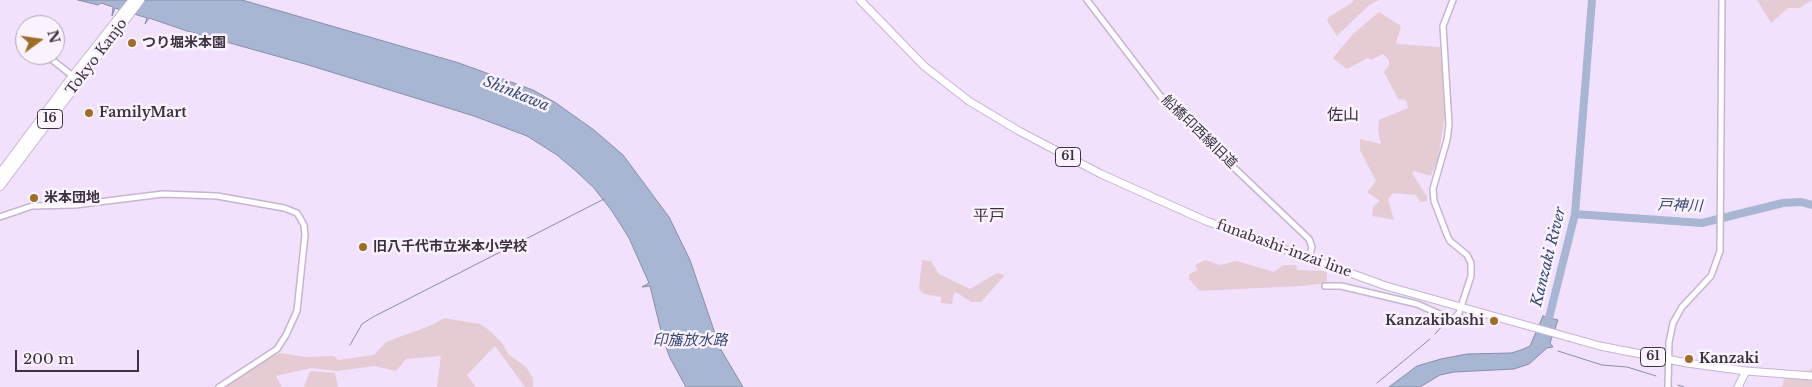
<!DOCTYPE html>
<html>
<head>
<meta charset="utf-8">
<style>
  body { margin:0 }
  #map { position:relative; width:1812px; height:387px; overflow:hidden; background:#f2e1fd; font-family:"Libre Baskerville",serif }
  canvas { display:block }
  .north { position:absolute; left:15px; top:15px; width:50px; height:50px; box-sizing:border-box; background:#faf3fe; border:1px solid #ada6b1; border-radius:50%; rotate:76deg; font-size:14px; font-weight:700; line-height:20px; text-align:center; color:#3a333e }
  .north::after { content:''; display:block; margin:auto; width:18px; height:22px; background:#a06d24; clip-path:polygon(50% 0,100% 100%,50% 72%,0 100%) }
  .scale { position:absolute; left:15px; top:350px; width:124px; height:22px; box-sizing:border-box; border:2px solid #3a333e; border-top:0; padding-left:6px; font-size:15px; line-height:18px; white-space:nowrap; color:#3a333e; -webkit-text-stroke:4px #faf3fe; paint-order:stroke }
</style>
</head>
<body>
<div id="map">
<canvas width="1812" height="387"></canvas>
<div class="north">N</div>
<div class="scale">200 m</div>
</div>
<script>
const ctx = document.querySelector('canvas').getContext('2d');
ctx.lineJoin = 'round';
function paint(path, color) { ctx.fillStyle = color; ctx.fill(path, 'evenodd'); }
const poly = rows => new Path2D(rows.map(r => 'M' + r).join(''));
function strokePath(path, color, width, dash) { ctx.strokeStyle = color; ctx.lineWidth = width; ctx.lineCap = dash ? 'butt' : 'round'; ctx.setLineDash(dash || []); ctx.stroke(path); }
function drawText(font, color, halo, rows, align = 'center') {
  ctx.font = font + ' "Libre Baskerville","Noto Sans JP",serif'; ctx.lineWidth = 5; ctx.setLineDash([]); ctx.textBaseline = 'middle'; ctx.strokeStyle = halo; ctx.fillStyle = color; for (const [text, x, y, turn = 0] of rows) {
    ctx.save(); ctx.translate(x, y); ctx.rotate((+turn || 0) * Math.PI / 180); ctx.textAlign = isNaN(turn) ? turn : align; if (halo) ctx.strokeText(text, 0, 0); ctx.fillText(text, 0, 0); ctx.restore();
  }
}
paint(poly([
  [1353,0,1379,0,1369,5,1337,36,1327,21,1329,17,1353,2],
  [1757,0,1812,0,1799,8,1788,8,1771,23],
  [1379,12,1401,26,1396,44,1440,47,1443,84,1445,116,1438,159,1431,176,1414,171,1412,173,1427,197,1427,201,1420,202,1416,195,1393,193,1388,199,1394,220,1372,216,1373,207,1380,201,1367,192,1376,181,1360,150,1360,139,1381,144,1378,131,1379,120,1408,108,1406,100,1398,99,1384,72,1389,65,1389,60,1383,54,1371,60,1368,58,1347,69,1333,58,1353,34],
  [922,260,931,261,939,274,970,289,997,273,1005,275,981,302,971,302,956,292,954,293,952,304,941,303,941,297,924,294,919,289],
  [1205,260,1220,265,1237,261,1274,272,1283,265,1296,265,1297,270,1324,271,1327,273,1327,281,1320,284,1300,286,1200,291,1189,279,1189,274,1198,270,1195,265],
  [444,318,480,324,489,330,502,343,508,354,526,367,533,378,533,387,525,387,495,346,467,375,476,387,437,387,441,356,406,359,396,371,374,366,338,371,311,368,276,376,282,387,221,387,268,357,280,353,305,357,334,356,338,360,374,355,386,342,432,325],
  [1812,368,1812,387,1780,387,1783,385,1785,371,1807,372],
  [310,371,335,373,338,387,304,387]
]), '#e5ccd3');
const water = poly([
  [78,0,242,0,459,63,533,90,556,103,594,130,623,155,669,217,690,260,720,348,743,387,686,387,670,358,663,339,650,286,642,287,649,283,629,238,612,211,594,188,577,172,557,155,527,136,474,116,305,64,187,31,149,18,145,24,147,18,115,8,112,16,113,7,101,3,98,5,78,0],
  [1543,316,1558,320,1550,343,1553,347,1547,348,1529,364,1514,369,1454,372,1440,375,1420,387,1389,387,1417,366,1441,359,1467,354,1511,353,1521,350,1530,346,1543,316]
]);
paint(water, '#a7b6d3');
strokePath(water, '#868fa6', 1);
strokePath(poly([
  [1435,334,1445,323],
  [350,345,362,324,373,317,604,199],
  [1558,351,1602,365,1627,367,1656,376],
  [1377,383,1430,339],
  [1678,385,1684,387]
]), '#868fa6', 1);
strokePath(poly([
  [1575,214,1702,223,1783,203,1801,202,1812,205],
  [1547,326,1575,214,1592,0]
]), '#a7b6d3', 8);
const minor = poly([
  [1087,0,1165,102,1309,239,1312,247,1309,258],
  [46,55,74,77],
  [0,217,32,206,75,205,163,194,217,196,284,208,297,213,304,225,305,235,297,311,286,335,277,349,219,387],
  [1325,286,1341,286,1417,304,1453,320,1459,313,1471,276,1471,263,1467,255,1450,241,1447,235,1434,201,1433,189,1447,140,1449,125,1443,26,1453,0],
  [1668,387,1669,342,1673,323,1682,307,1711,276,1720,251,1722,0]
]);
const major = poly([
  [860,0,924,66,969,101,1019,131,1101,174,1206,221,1386,286,1600,346,1687,363,1746,371,1812,376],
  [1738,387,1746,371]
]);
const highway = poly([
  [0,174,73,76,133,0],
  [0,186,140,0]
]);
strokePath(minor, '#c5b5d0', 8);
strokePath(major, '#c5b5d0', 9);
strokePath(highway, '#c5b5d0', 10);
strokePath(minor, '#fff', 5);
strokePath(major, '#fff', 7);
strokePath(highway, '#fff', 8);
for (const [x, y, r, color] of [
  [132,43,5,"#a06d24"],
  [89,113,5,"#a06d24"],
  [34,198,5,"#a06d24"],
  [363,247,5,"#a06d24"],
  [1494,321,5,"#a06d24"],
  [1689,359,5,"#a06d24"]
]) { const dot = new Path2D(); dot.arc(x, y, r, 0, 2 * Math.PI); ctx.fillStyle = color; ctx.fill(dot); strokePath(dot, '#faf3fe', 2); }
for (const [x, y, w] of [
  [50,119,25],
  [1068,157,25],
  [1653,357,25]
]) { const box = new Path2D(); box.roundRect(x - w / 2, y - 9.5, w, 19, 4); ctx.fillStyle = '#faf3fe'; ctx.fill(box); strokePath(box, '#3a333e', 1); }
drawText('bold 12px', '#3a333e', null, [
  ["16",50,119],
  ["61",1068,157],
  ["61",1653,357]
]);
drawText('bold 14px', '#3a333e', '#faf3fe', [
  ["つり堀米本園",142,43],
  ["FamilyMart",99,113],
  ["米本団地",44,198],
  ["旧八千代市立米本小学校",373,247],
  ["Kanzakibashi",1484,321,"right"],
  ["Kanzaki",1699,359]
], 'left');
drawText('14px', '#3a333e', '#faf3fe', [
  ["Tokyo Kanjo",97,57,-53],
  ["船橋印西線旧道",1199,132,44],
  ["funabashi-inzai line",1284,249,20]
]);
drawText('italic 15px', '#384b75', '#faf3fe', [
  ["Shinkawa",516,94,22],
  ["戸神川",1680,206,2],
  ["Kanzaki River",1549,257,-76],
  ["印旛放水路",690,341]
]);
drawText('16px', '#3a333e', '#faf3fe', [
  ["佐山",1343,115],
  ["平戸",989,216]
]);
</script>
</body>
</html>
